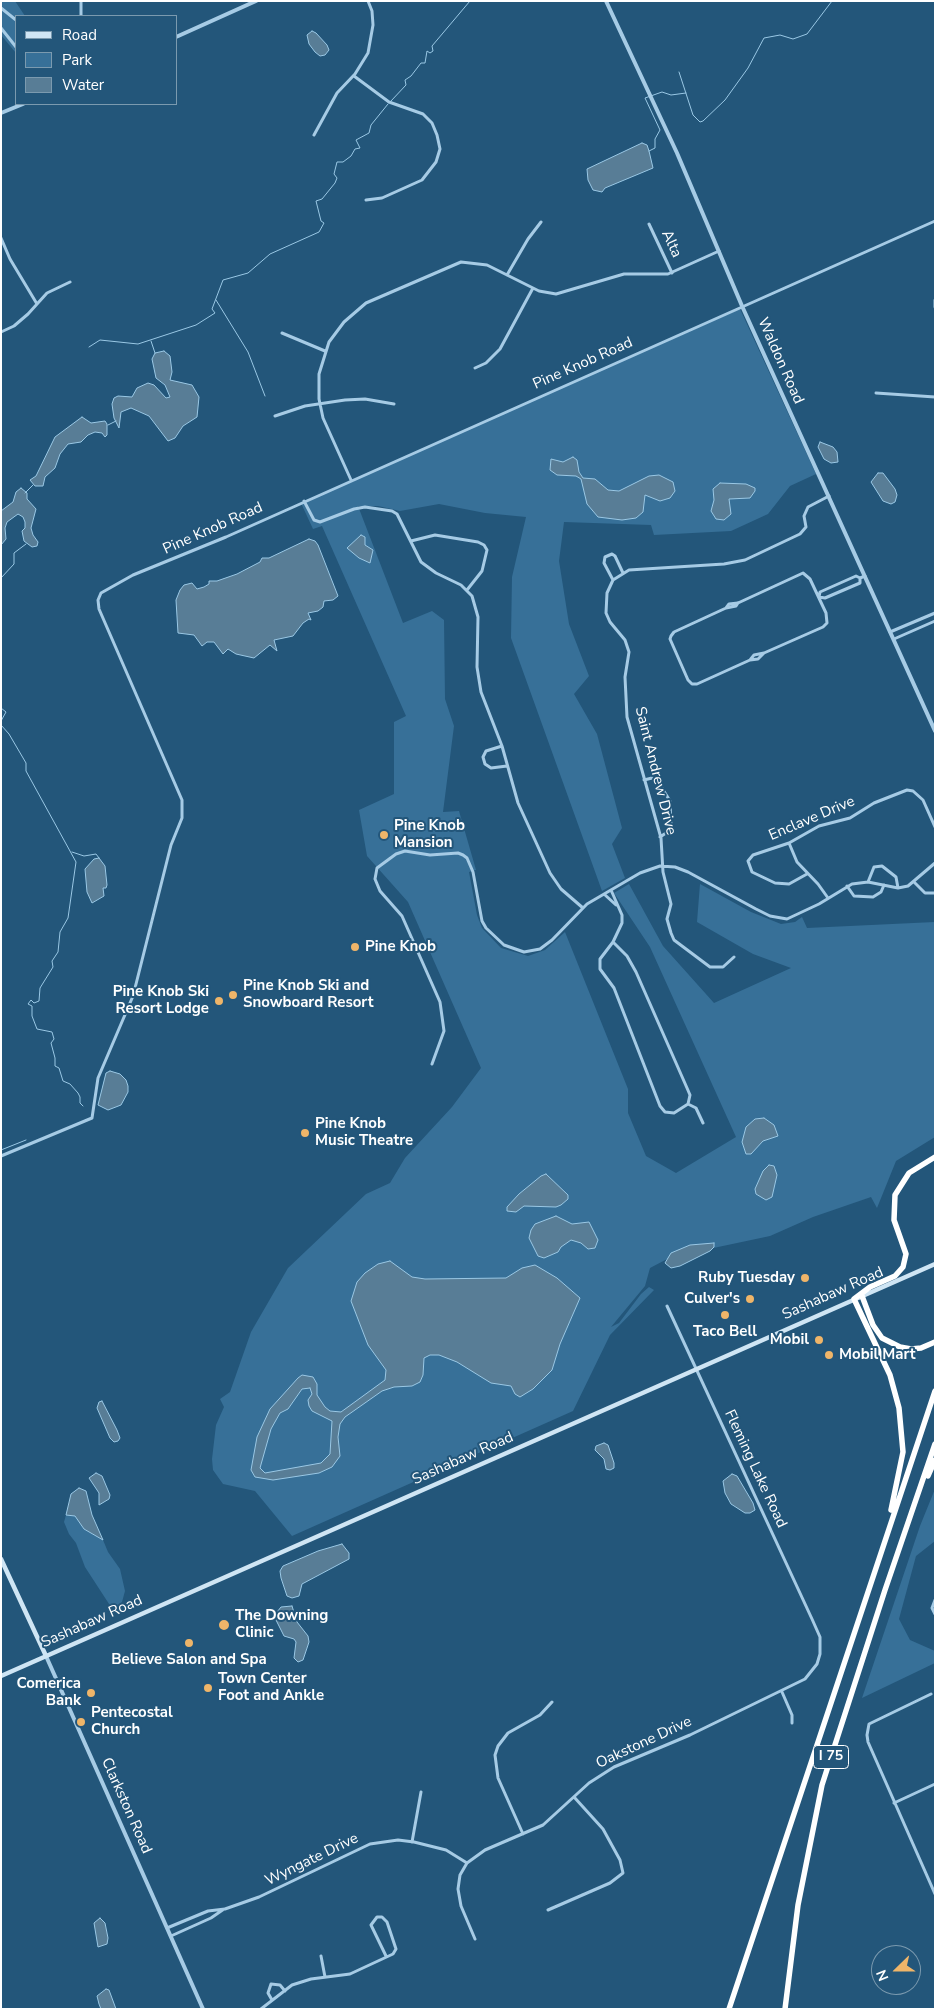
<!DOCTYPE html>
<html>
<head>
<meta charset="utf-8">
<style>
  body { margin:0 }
  #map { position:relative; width:936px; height:2010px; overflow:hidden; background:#23567a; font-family:"Nunito Sans",sans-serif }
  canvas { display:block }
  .frame { position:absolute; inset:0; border:2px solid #fff; pointer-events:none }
  .legend { position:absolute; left:15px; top:15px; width:162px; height:90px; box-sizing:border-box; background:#23567a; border:1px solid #7b9aaf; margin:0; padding:6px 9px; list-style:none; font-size:15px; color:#fff }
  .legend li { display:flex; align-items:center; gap:10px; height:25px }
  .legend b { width:25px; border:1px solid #7b9aaf }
  .north { position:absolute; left:871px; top:1945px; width:50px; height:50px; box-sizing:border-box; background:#23567a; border:1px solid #7b9aaf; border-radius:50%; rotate:248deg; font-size:14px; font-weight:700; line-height:20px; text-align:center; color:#fff }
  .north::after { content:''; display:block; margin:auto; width:18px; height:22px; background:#efb569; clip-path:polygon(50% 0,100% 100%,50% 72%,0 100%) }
</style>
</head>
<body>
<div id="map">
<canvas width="936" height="2010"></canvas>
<div class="frame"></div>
<ul class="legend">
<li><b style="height:6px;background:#cfe5f4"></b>Road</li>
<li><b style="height:14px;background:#377098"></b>Park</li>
<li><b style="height:14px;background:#587d96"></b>Water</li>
</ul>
<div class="north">N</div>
</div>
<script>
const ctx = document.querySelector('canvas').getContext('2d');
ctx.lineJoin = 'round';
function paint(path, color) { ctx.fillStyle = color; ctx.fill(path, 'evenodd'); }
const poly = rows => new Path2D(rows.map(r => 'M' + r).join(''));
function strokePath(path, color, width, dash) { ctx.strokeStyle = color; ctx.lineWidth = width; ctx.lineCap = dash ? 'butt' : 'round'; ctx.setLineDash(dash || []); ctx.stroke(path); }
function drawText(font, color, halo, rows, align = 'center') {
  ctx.font = font + ' "Nunito Sans",sans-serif'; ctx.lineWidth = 4; ctx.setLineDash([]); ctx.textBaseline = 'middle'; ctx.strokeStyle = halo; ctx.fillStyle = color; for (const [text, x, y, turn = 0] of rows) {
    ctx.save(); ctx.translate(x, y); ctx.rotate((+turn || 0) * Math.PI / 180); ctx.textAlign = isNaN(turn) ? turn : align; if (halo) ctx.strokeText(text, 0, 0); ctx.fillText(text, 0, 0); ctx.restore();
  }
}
paint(poly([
  [1,1,15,1,25,16,16,16,16,53,1,35],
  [740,309,816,474,790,486,768,514,731,531,654,535,651,525,564,522,559,561,569,624,589,676,574,694,597,734,622,828,612,844,625,878,602,891,511,638,512,577,526,517,485,513,439,504,400,511,378,506,358,506,403,623,432,611,444,620,445,699,454,726,443,812,459,811,476,870,469,872,477,915,482,928,501,948,528,956,545,950,565,932,628,1089,628,1113,646,1156,676,1173,736,1137,650,947,614,893,629,884,663,946,714,1003,791,968,753,954,697,922,700,884,751,912,781,924,795,922,802,917,807,928,935,922,935,1137,896,1161,877,1208,871,1197,813,1217,770,1236,671,1257,650,1268,645,1286,611,1327,619,1323,641,1294,649,1287,654,1290,610,1335,573,1411,292,1536,255,1491,223,1484,213,1470,212,1459,216,1425,224,1407,220,1399,230,1392,251,1332,288,1268,366,1194,390,1183,405,1158,452,1107,481,1068,408,902,367,856,359,810,394,794,394,722,406,716,322,526,313,529,301,503],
  [935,1489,935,1541,916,1556,899,1619,910,1640,935,1651,935,1663,862,1698,920,1526],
  [66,1515,75,1515,84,1529,103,1540,108,1552,120,1569,125,1591,122,1602,117,1607,111,1607,85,1567,76,1543,69,1534,64,1522]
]), '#377098');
const water = poly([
  [312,31,316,33,327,45,329,50,325,55,320,56,315,52,309,44,307,35,312,31],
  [642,143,647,145,649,151,653,168,605,188,602,192,593,190,588,180,587,169,642,143],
  [164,351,170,356,172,372,170,380,192,385,199,397,197,417,183,426,175,438,168,441,149,416,131,408,121,412,119,428,114,418,112,404,114,398,118,396,132,397,137,388,148,383,154,385,166,398,170,397,165,385,156,378,152,359,155,353,164,351],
  [82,417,91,423,105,421,107,424,107,435,105,437,102,433,95,432,88,435,81,442,68,444,60,454,55,468,45,477,43,486,35,486,30,480,36,476,55,437,82,417],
  [820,442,833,447,837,452,838,462,831,463,824,459,818,447,820,442],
  [573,457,577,460,579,472,583,478,595,479,608,490,619,491,649,476,659,475,673,482,675,491,670,498,660,501,645,495,643,512,636,518,622,520,598,517,587,504,581,479,576,476,557,475,550,470,551,459,563,462,573,457],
  [878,473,883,473,895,489,897,495,895,502,891,504,883,501,871,482,878,473],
  [720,483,746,484,755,488,755,491,750,498,729,499,731,514,724,520,716,519,711,511,714,500,713,489,720,483],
  [21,488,27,493,27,499,36,509,31,528,33,535,38,542,37,546,32,547,24,541,22,531,25,528,25,522,23,517,18,514,7,522,5,528,6,539,1,545,1,511,13,502,16,492,21,488],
  [361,535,365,537,365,545,373,550,370,563,359,558,347,548,361,535],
  [309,539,315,541,318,545,338,596,333,600,324,601,323,607,318,611,308,613,311,620,309,619,303,623,293,636,274,640,277,651,270,645,254,658,236,654,228,649,223,654,214,642,207,642,202,646,194,635,178,633,176,600,180,590,184,585,192,583,197,589,204,587,209,584,209,581,217,581,237,574,260,562,262,558,269,558,309,539],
  [99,858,105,866,107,885,106,888,103,888,104,896,92,903,87,892,85,869,94,859,99,858],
  [110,1071,120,1074,126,1080,128,1086,128,1092,121,1105,108,1110,98,1105,106,1073,110,1071],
  [764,1118,774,1125,778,1136,763,1141,751,1154,746,1154,742,1142,746,1127,755,1119,764,1118],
  [769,1165,774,1166,777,1175,772,1197,766,1200,756,1194,755,1189,763,1171,769,1165],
  [546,1174,568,1195,568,1199,561,1205,556,1207,524,1206,516,1212,507,1211,507,1207,519,1194,541,1176,546,1174],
  [556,1216,572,1224,589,1222,598,1240,595,1248,588,1249,581,1243,571,1240,561,1247,558,1252,544,1258,538,1256,529,1238,531,1230,535,1224,556,1216],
  [714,1243,714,1247,710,1251,680,1266,671,1268,665,1263,671,1253,690,1245,714,1243],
  [390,1261,412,1277,425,1279,506,1278,522,1268,535,1265,557,1278,580,1298,560,1344,552,1370,533,1389,520,1397,515,1394,511,1386,491,1383,457,1362,439,1355,430,1355,424,1358,423,1375,420,1382,412,1386,394,1387,382,1391,345,1417,340,1424,338,1437,340,1456,332,1467,319,1473,273,1480,255,1477,251,1470,257,1437,270,1409,298,1378,302,1375,313,1377,317,1384,317,1395,325,1407,330,1411,341,1412,385,1380,386,1370,368,1345,351,1301,357,1282,365,1273,378,1264,390,1261],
  [310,1388,312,1394,308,1400,309,1406,312,1411,332,1421,330,1454,321,1463,265,1473,260,1468,271,1429,280,1413,288,1409,302,1389,310,1388],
  [102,1401,117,1430,120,1438,118,1441,114,1442,110,1438,97,1408,99,1402,102,1401],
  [604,1443,608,1445,614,1463,614,1468,610,1470,606,1469,604,1459,595,1450,596,1446,604,1443],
  [96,1473,102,1476,110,1495,109,1499,99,1505,99,1493,89,1478,96,1473],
  [732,1474,737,1476,753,1503,755,1510,750,1513,745,1513,731,1504,725,1493,723,1481,732,1474],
  [79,1488,86,1491,92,1515,103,1540,84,1529,75,1516,66,1515,71,1494,79,1488],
  [342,1544,349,1553,349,1559,302,1584,299,1596,292,1598,287,1596,281,1578,280,1571,283,1566,318,1551,342,1544],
  [292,1606,297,1622,308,1636,309,1642,303,1660,298,1662,294,1658,296,1642,294,1639,284,1636,276,1620,277,1612,281,1607,292,1606],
  [100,1918,105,1923,108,1938,107,1944,98,1947,94,1923,100,1918],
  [106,1989,109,1990,116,2009,101,2009,99,2004,97,1996,106,1989]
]);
paint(water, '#587d96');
strokePath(water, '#9ac8e5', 1);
strokePath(poly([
  [679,72,693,115,700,122,703,121,725,100,748,68,764,38,780,35,793,39,807,34,832,1],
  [391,101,406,85,405,80,411,76,421,63,425,63,427,51,430,53,433,51,432,46,470,1],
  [649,151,655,148,655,139,660,130,645,98,662,92,671,95,686,93],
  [216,300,248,352,265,396],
  [151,341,155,353],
  [89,347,100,340,138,344,196,325,215,313,212,309,223,280,248,273,270,254,319,232,324,223,321,221,316,201,322,199,335,183,337,178,334,174,337,162,343,162,351,156,355,149,360,148,356,140,369,133,371,125,388,104],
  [108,425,116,421],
  [25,493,33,485],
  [1,578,14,564,14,553,26,544],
  [1,708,6,712,1,721],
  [1,725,9,734,26,763,26,771,76,862,68,918,60,932,58,952,52,961,53,967,40,988,39,1001,34,1003,31,1000,28,1004,32,1006,32,1016,37,1029,52,1032,54,1039,51,1043,55,1058,55,1066,59,1068,63,1081,70,1084,78,1093,80,1097,80,1103,83,1106],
  [72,852,84,856,96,854,99,858],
  [1,1150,26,1140]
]), '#9ac8e5', 1);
strokePath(poly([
  [1,8,16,20],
  [81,16,81,1],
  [1,28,16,47],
  [354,76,389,102,423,114,432,123,437,135,440,149,436,162,422,180,382,198,366,200],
  [314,135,337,93,355,74,368,53,373,25,372,11,368,1],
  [649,224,672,273],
  [1,238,10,259,37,304],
  [507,275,528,239,541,222],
  [935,300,935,307],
  [1,332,14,326,28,314,47,293,70,282],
  [282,333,325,351],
  [475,368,486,363,500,349,533,288],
  [876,393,935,397],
  [275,416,305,406,345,400,365,399,394,404],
  [351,480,323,418,319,399,319,374,329,342,344,322,366,303,461,262,487,265,539,291,556,294,624,274,668,274,719,251],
  [304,501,314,520,320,522,354,509,365,507,392,511,397,514,421,562,436,573,461,585,472,596,478,617,477,667,481,692,502,746,518,803,550,873,561,889,583,908],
  [411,541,435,535,478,542,484,545,487,550,482,571,467,590],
  [860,578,860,583,825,598,819,597,820,592,856,576,860,578,865,576],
  [613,580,604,563,605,557,612,554,615,556,623,573],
  [738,603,736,606,726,608,729,604,738,603,803,573,810,579,826,613,827,623,823,627,764,653],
  [726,608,674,632,671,636,670,639,688,680,692,684,697,684,750,660,758,659,764,653,754,655,750,660],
  [890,632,935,613],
  [894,639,935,621],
  [502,746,486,751,483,757,485,764,491,768,507,766],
  [644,780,652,778,657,780,670,801,671,827,669,831,660,837],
  [789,843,797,862,818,884,828,898],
  [807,874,789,884,775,883,752,872,748,861,753,855,789,843,819,826,850,818,874,803,907,790,913,791,923,800,935,827],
  [868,882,874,867,882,866,896,877,898,888],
  [914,882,925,893,935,893],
  [847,886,854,896,873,897,881,892,884,885],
  [611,890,622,915,622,923,613,942,627,956,636,972,687,1088,690,1095,688,1104,696,1108,703,1123],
  [604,894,616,905],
  [613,942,600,959,600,969,614,988,660,1106,665,1112,674,1113,688,1104],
  [734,957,723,967,710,967,674,940,671,933,667,919,671,904,663,872,661,838,627,717,625,677,629,652,625,640,610,622,606,613,607,593,613,580,629,570,724,564,745,560,800,534,806,527,804,516,808,507,829,496],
  [432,1064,444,1031,440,1002,402,916,380,891,375,879,377,868,396,854,405,851,430,855,458,853,463,855,467,858,473,872,482,921,486,928,504,945,524,952,540,949,552,940,587,904,640,873,660,866,675,867,688,872,756,909,770,916,787,919,819,904,852,884,868,882,898,888,908,886,935,863],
  [1,1156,92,1118,98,1078,133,996,171,845,182,818,182,800,99,609,98,600,101,593,133,575,226,537,935,221],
  [935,1600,932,1608,935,1614],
  [782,1692,792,1715,792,1723],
  [931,1694,869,1724,867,1735,868,1742,935,1894],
  [894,1803,935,1784],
  [523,1834,498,1778,495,1755,498,1746,508,1733,540,1715,552,1702],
  [412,1842,421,1792],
  [548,1910,610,1883,623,1873,620,1860,603,1829,574,1797],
  [167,1928,208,1911,225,1909,259,1897,370,1844,398,1840,414,1842,446,1850,467,1863],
  [171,1936,211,1918,224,1909],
  [475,1939,461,1906,458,1889,460,1875,467,1863,485,1850,543,1825,589,1783,614,1767,690,1735,805,1679,817,1664,820,1654,820,1637,812,1619,667,1306],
  [321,1956,325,1977],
  [272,2000,268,1993,271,1984,280,1985,285,1991],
  [261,2009,292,1985,311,1979,350,1974,393,1954,396,1949,387,1922,382,1917,377,1917,371,1925,386,1956]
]), '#a6cbe5', 3);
strokePath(poly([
  [606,1,677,153,742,306,935,731],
  [176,37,256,1],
  [1,113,23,104],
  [46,1656,203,2009]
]), '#a6cbe5', 4);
strokePath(poly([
  [1,1559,46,1656],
  [1,1676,935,1264]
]), '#cfe5f4', 4.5);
strokePath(poly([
  [862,1296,873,1325,882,1338,900,1347,911,1349,921,1348,935,1342],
  [928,1476,935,1460],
  [891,1510,903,1452,899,1408,890,1375,854,1299,870,1287,895,1276,903,1267,906,1254,894,1220,895,1195,909,1173,935,1157],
  [729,2009,935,1391],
  [785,2009,798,1905,822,1785,885,1590,935,1444]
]), '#fff', 5.5);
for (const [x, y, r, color] of [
  [384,835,5,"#efb569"],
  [355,947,5,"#efb569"],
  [233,995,5,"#efb569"],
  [219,1001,5,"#efb569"],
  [305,1133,5,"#efb569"],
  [805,1278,5,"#efb569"],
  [750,1299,5,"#efb569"],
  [725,1315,5,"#efb569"],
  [819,1340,5,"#efb569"],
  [829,1355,5,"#efb569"],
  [224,1625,6,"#efb569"],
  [189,1643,5,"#efb569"],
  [208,1688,5,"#efb569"],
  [91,1693,5,"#efb569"],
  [81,1722,5,"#efb569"]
]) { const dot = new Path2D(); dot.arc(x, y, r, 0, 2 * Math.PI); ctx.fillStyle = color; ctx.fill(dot); strokePath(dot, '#23567a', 2); }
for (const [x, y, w] of [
  [831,1757,35]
]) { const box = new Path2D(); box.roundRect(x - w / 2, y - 11.5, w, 23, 4); ctx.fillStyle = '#23567a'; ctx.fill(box); strokePath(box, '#fff', 1); }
drawText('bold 14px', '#fff', null, [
  ["I 75",831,1757]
]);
drawText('15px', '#fff', '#23567a', [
  ["Alta",671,244,65],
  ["Waldon Road",780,361,66],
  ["Pine Knob Road",583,364,-24],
  ["Pine Knob Road",213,529,-24],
  ["Saint Andrew Drive",655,771,76],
  ["Enclave Drive",812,819,-23],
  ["Sashabaw Road",833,1294,-24],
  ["Sashabaw Road",463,1459,-24],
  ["Fleming Lake Road",755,1469,65],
  ["Sashabaw Road",92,1622,-24],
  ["Oakstone Drive",644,1743,-25],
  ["Clarkston Road",126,1806,66],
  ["Wyngate Drive",312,1860,-26]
]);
drawText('bold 15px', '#fff', '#23567a', [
  ["Pine Knob",394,826],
  ["Mansion",394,843],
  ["Pine Knob",365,947],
  ["Pine Knob Ski and",243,986],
  ["Snowboard Resort",243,1003],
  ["Pine Knob Ski",209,992,"right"],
  ["Resort Lodge",209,1009,"right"],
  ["Pine Knob",315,1124],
  ["Music Theatre",315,1141],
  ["Ruby Tuesday",795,1278,"right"],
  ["Culver's",740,1299,"right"],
  ["Taco Bell",725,1332,"center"],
  ["Mobil",809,1340,"right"],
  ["Mobil Mart",839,1355],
  ["The Downing",235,1616],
  ["Clinic",235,1633],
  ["Believe Salon and Spa",189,1660,"center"],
  ["Town Center",218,1679],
  ["Foot and Ankle",218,1696],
  ["Comerica",81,1684,"right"],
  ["Bank",81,1701,"right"],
  ["Pentecostal",91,1713],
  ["Church",91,1730]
], 'left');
</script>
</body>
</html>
